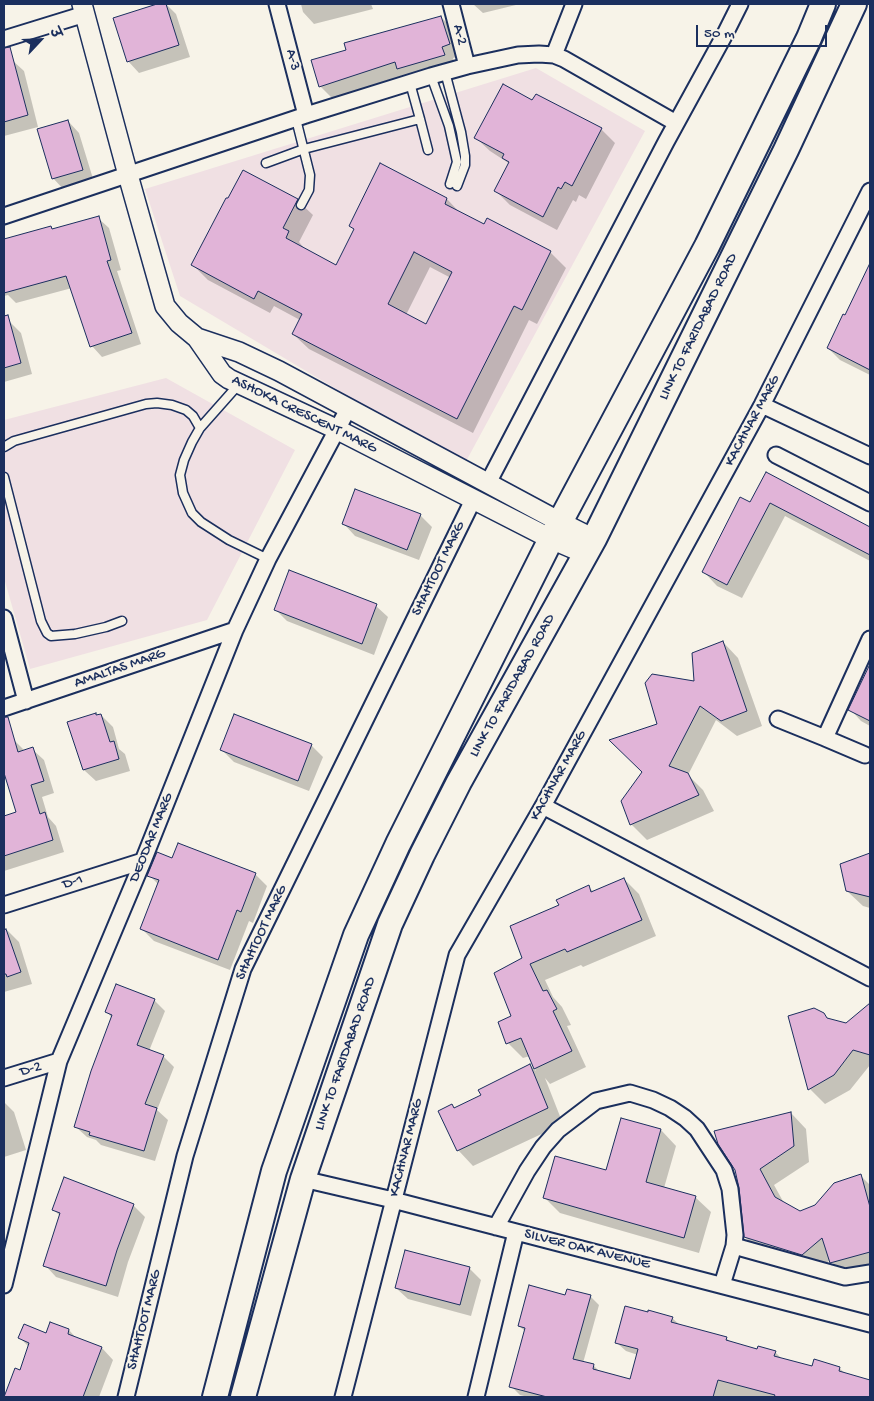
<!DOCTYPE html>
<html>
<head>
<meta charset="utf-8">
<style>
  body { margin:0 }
  #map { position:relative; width:874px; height:1401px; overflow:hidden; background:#f7f3e8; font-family:"Gochi Hand","Playpen Sans Deva",sans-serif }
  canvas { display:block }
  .frame { position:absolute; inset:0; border:5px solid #1b2f5e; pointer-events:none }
  .north { position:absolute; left:15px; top:15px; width:50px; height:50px; -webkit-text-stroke:4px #f7f3e8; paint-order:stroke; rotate:65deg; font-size:14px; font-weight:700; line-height:20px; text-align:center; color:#1b2f5e }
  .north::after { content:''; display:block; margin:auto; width:18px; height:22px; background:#1b2f5e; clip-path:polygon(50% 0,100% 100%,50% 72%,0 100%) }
  .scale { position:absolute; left:696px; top:25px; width:131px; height:22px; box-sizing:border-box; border:2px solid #1b2f5e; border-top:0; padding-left:6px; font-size:15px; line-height:18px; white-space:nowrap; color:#1b2f5e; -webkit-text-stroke:4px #f7f3e8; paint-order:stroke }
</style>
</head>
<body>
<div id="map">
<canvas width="874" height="1401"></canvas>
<div class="frame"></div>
<div class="north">उ</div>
<div class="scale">50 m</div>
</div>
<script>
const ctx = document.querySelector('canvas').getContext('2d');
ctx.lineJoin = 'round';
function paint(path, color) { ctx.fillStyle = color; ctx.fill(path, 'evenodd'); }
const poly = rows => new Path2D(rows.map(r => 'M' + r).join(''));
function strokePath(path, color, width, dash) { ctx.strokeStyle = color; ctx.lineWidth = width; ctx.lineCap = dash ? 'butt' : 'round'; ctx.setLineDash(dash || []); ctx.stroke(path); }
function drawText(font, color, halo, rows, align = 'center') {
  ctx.font = font + ' "Gochi Hand",sans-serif'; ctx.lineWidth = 4; ctx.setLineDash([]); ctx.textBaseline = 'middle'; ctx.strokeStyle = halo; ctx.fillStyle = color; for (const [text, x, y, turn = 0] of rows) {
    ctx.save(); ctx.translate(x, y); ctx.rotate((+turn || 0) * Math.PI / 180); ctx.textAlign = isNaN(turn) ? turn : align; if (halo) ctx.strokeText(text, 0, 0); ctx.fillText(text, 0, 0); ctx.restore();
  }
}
paint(poly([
  [536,68,645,131,464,465,180,296,145,189],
  [166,378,295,450,207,620,30,669,4,578,4,420]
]), '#f0e0e3');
paint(poly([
  [161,4,166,4,176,14,190,57,139,73,128,61,114,19],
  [301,4,371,4,373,9,314,24,303,12],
  [473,4,520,4,483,13],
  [441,17,453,29,461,56,453,58,455,66,410,80,404,75,332,98,320,86,347,51],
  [12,60,24,71,38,127,4,136,4,62],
  [533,102,601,129,615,143,586,199,579,195,576,202,573,200,557,230,510,205,496,191,510,164,490,151,476,138],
  [68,121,79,133,94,182,64,190,53,178],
  [447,199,461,214,485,226,550,252,566,268,537,324,529,320,473,433,309,349,293,334,300,320,274,306,270,313,208,280,193,265,297,200,313,215,299,242,304,248,303,249,336,266,355,230,350,226],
  [430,267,451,278,427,325,406,315],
  [98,218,109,228,121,270,117,271,141,344,102,357,92,346,72,288,16,303,8,295,4,296,4,241,51,228,54,230],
  [870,264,870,375,840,360,828,348,846,317],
  [9,321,21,333,32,374,4,382,4,322],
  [767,474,870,528,870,561,785,516,742,598,717,586,703,571,751,504],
  [420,515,432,527,419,560,355,536,344,524],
  [290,572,376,606,388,617,374,655,287,621,275,609],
  [723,642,738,658,762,726,737,736,716,720,688,775,703,790,714,811,647,840,631,824,644,772,659,724,695,682],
  [870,669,870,726,861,721,850,709],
  [95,714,97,716,101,715,113,727,119,749,125,754,130,771,96,781,84,770],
  [14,740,25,751,32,749,44,760,54,793,42,797,48,817,56,826,64,852,4,871,4,818,18,813,4,769,4,743],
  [311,745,323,757,309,791,234,762,222,750],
  [870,855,870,908,863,906,847,891,841,865],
  [173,859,255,874,267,886,253,923,249,921,230,970,154,941,142,929,159,885,149,875],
  [624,879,639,894,656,936,583,967,581,965,545,980,553,997,562,1007,571,1025,567,1026,586,1067,550,1084,545,1078,563,1124,473,1166,458,1150,452,1105,456,1109,482,1096,530,1065,536,1071,530,1056,523,1058,508,1043,523,959,560,906,588,887,594,892],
  [7,930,19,942,32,984,4,992,4,994,4,931],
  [154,1000,165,1011,149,1051,163,1056,174,1067,157,1110,168,1120,155,1161,101,1145,96,1140,87,1137,76,1127,112,1018,107,1012],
  [867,1007,870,1008,870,1065,850,1090,825,1104,810,1089,824,1014,829,1020,847,1024],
  [4,1102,14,1112,26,1150,4,1157],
  [791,1113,806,1129,809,1162,774,1185,784,1203,800,1212,816,1206,860,1175,870,1185,870,1271,847,1278,830,1260,818,1270,761,1253,745,1237,741,1188],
  [661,1130,676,1146,664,1188,695,1197,711,1212,699,1253,560,1213,545,1198,607,1172],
  [133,1205,145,1217,128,1262,118,1297,56,1277,45,1265,60,1216,53,1209],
  [469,1268,481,1280,471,1316,408,1299,396,1288],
  [566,1296,590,1296,599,1305,583,1363,593,1365,601,1373,631,1381,638,1355,626,1351,617,1343,672,1318,680,1325,726,1338,732,1343,758,1350,775,1352,783,1360,813,1368,839,1368,846,1374,870,1381,870,1397,528,1397,520,1395,511,1386,526,1332,519,1326],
  [69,1330,77,1339,102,1348,113,1360,99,1397,5,1397,16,1370,21,1372,29,1347,20,1338]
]), '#0003');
const building = poly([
  [157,4,166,4,179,45,127,62,113,18,157,4],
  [441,16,450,44,442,47,445,55,397,69,395,62,319,87,311,60,346,50,344,43,441,16],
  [10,47,28,115,4,122,4,48,10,47],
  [503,84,532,100,536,94,602,128,572,186,565,182,561,189,558,187,543,217,494,191,509,162,502,158,504,154,474,138,503,84],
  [68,120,83,170,52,179,37,129,68,120],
  [380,163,447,198,445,204,484,224,487,218,551,251,522,310,514,306,457,419,292,334,302,314,258,291,254,299,191,265,226,198,228,198,243,170,298,199,283,228,289,231,286,238,336,265,354,229,349,226,380,163],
  [414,252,452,272,426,324,388,304,414,252],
  [99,216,111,260,107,261,132,333,90,347,66,276,4,293,4,239,51,226,52,229,99,216],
  [870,263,870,370,827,348,843,314,845,315,870,263],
  [8,315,21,363,4,368,4,316,8,315],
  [766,472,870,527,870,555,770,503,727,585,702,572,740,497,750,502,766,472],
  [355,489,421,514,407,550,342,524,355,489],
  [289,570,377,604,362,644,274,610,289,570],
  [723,641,747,711,721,721,700,706,669,766,688,773,699,795,630,825,621,801,642,772,609,740,657,724,645,683,652,674,694,681,692,653,723,641],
  [870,664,870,721,848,710,870,664],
  [96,713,96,715,101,714,110,742,114,741,119,759,83,770,67,722,96,713],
  [234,714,312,744,298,781,220,750,234,714],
  [4,717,8,717,18,752,33,747,44,781,31,785,40,814,45,812,53,840,4,856,4,816,16,812,4,773,4,717],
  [178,843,256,873,241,912,237,910,218,960,140,929,159,880,147,876,157,852,172,858,178,843],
  [870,853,870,897,846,891,840,864,870,853],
  [624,878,642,920,567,952,565,949,530,964,543,991,547,990,557,1009,553,1011,572,1051,534,1069,521,1038,506,1044,498,1022,511,1016,494,973,522,958,510,926,559,905,556,900,589,885,591,892,624,878],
  [6,929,21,972,7,977,6,974,4,974,4,930,6,929],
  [116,984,155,999,137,1045,164,1055,145,1104,157,1108,144,1151,89,1135,90,1132,74,1127,91,1071,112,1015,105,1012,116,984],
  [870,1003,870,1055,853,1050,834,1075,808,1090,788,1016,814,1008,824,1013,827,1018,846,1023,870,1003],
  [530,1064,548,1108,457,1151,438,1111,452,1104,454,1108,481,1095,478,1090,530,1064],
  [791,1112,794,1146,760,1169,775,1197,800,1211,815,1205,834,1183,861,1174,870,1207,870,1252,830,1263,822,1238,802,1255,744,1237,739,1188,735,1170,718,1144,714,1131,791,1112],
  [621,1118,661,1129,646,1182,696,1196,684,1238,543,1198,555,1156,606,1170,621,1118],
  [64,1177,134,1204,117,1250,106,1286,43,1266,60,1213,52,1210,64,1177],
  [405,1250,470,1267,460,1305,395,1288,405,1250],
  [529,1285,565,1295,567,1289,591,1295,573,1359,594,1364,593,1369,630,1379,638,1349,615,1343,625,1306,648,1312,648,1310,673,1317,671,1322,727,1337,726,1340,757,1349,758,1346,776,1351,774,1356,812,1366,814,1359,840,1367,839,1371,870,1380,870,1397,774,1397,775,1395,718,1380,713,1397,547,1397,509,1387,525,1328,518,1326,529,1285],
  [50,1322,69,1329,68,1334,102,1347,83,1397,4,1397,15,1368,20,1370,29,1343,18,1338,24,1324,46,1333,50,1322]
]);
paint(building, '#e1b4d8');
strokePath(building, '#1b2f5e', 1);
const service = poly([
  [445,72,461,132,465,156,465,165,457,186],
  [431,76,449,126,457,162,450,184],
  [296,119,310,175,309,190,301,205],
  [420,119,428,150],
  [266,163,304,149,420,119,410,83],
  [239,384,200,428,192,442,184,460,180,475,183,493,192,513,201,522,229,540,268,559],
  [4,447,14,441,146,404,157,403,172,405,186,410,193,416,200,428],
  [4,477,41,621,47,633,51,636,75,634,106,627,122,621]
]);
const minor = poly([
  [277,4,306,115],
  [451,4,467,66],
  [4,39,85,14],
  [554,55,574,4],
  [4,216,306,115,431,76,467,66,518,55,539,54,554,55,564,59,676,123],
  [762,405,870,456],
  [776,455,870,503],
  [488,483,666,142,724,36,740,4],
  [4,618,26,701],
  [4,708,235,630],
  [778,719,825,738,870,639],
  [825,738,865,755],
  [543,806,870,978],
  [4,905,143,861],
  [4,1078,59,1061],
  [303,1179,393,1200,870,1324],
  [496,1227,527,1171,543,1147,558,1130,596,1101,630,1093,653,1100,670,1108,685,1118,697,1129,724,1170,730,1189,735,1235,734,1246,722,1285],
  [734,1246,845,1277,870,1273],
  [4,1285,59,1061,143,861,235,630,268,559,348,409],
  [126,1397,185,1156,243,969,474,498],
  [343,1397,457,955,543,806,762,405,870,191],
  [476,1397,516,1232]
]);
const tertiary = poly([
  [82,4,128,175,165,306,179,323,197,338,222,374,229,379,336,429,551,539,586,554],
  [197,338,239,352,279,371,560,522,594,539]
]);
const primary = poly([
  [215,1397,274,1171,356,935,398,844,551,539,707,246,809,38,823,4],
  [243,1397,303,1179,390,924,422,855,459,782,594,539,786,150,854,4]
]);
strokePath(service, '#1b2f5e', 11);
strokePath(minor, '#1b2f5e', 19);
strokePath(tertiary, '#1b2f5e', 22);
strokePath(primary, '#1b2f5e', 28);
strokePath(service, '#f7f3e8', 8);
strokePath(minor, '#f7f3e8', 15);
strokePath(tertiary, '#f7f3e8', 19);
strokePath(primary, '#f7f3e8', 24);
drawText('15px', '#1b2f5e', '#f7f3e8', [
  ["A-2",459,35,75],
  ["A-3",292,60,75],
  ["LINK TO FARIDABAD ROAD",699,327,-64],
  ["ASHOKA CRESCENT MARG",304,415,26],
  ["KACHNAR MARG",753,421,-62],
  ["SHAHTOOT MARG",439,569,-64],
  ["AMALTAS MARG",120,669,-19],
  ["LINK TO FARIDABAD ROAD",513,686,-61],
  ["KACHNAR MARG",559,776,-61],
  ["DEODAR MARG",152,838,-68],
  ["D-1",73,883,-18],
  ["SHAHTOOT MARG",262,933,-65],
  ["LINK TO FARIDABAD ROAD",346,1054,-71],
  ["D-2",31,1070,-17],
  ["KACHNAR MARG",407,1148,-76],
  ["SILVER OAK AVENUE",587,1250,14],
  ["SHAHTOOT MARG",145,1320,-76]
]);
</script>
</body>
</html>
